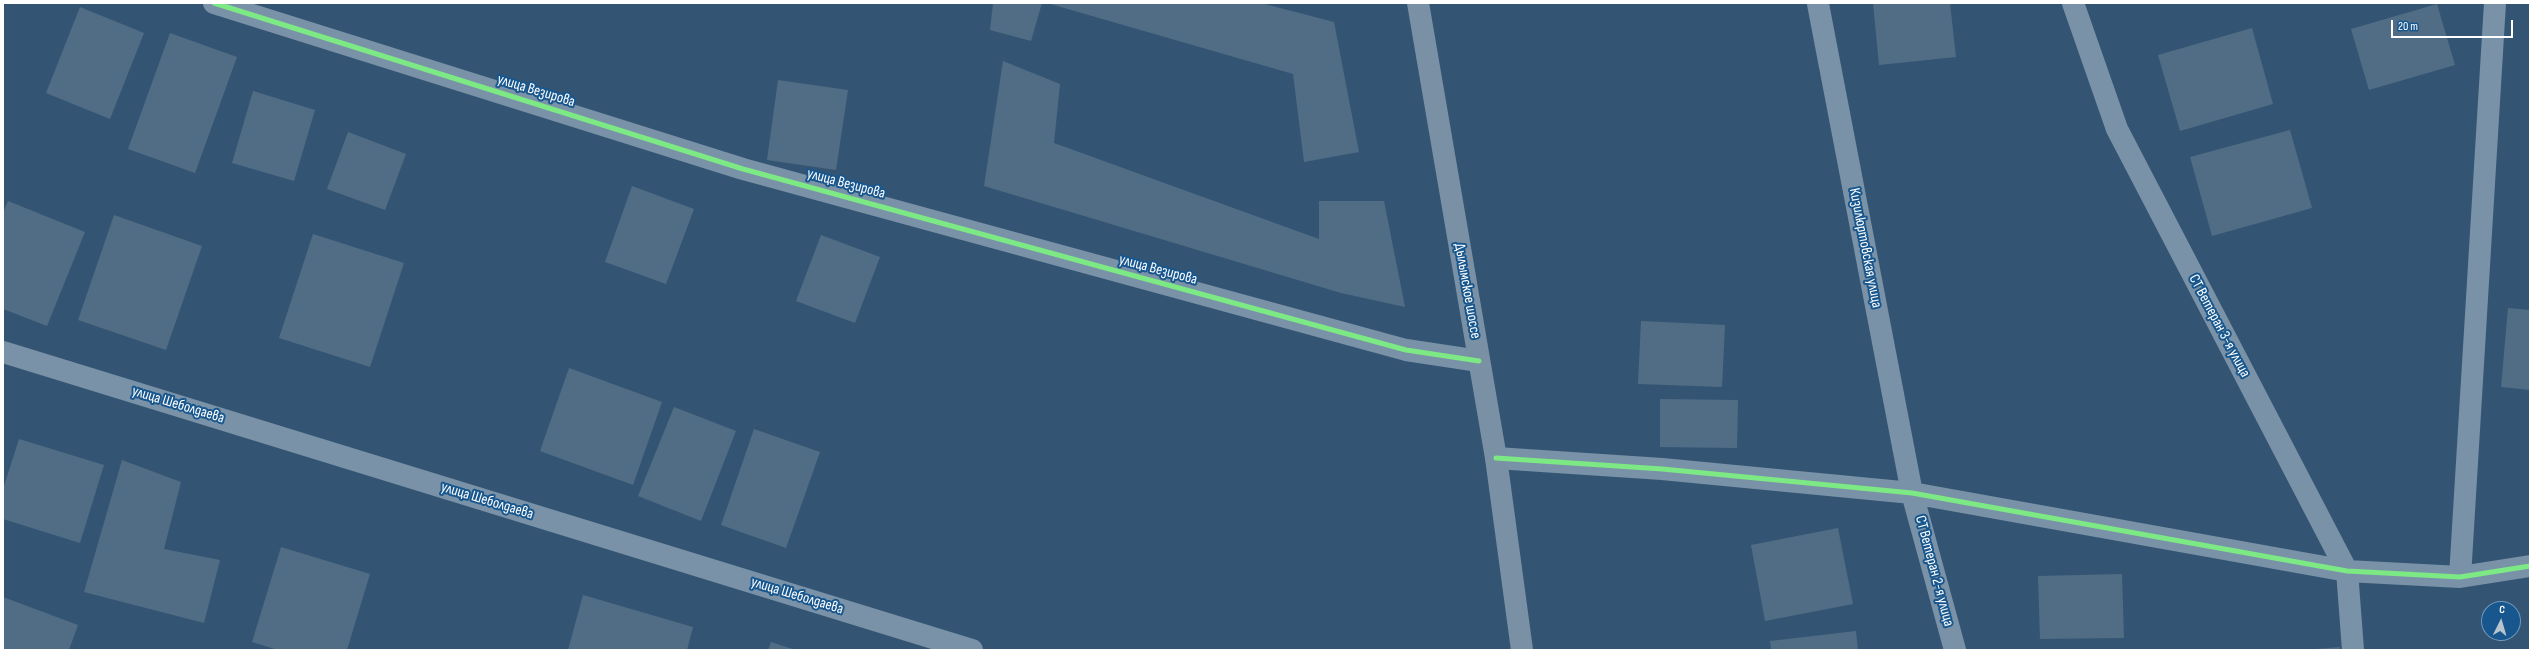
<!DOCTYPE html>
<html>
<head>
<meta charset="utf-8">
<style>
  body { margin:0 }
  #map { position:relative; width:2533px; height:653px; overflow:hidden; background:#335573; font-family:"Sofia Sans Condensed",sans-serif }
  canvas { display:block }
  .frame { position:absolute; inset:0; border:4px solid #fff; pointer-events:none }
  .north { position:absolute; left:2481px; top:601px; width:40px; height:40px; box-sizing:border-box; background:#18578e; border:1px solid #749abb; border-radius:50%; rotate:5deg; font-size:11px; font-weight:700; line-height:16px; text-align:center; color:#fff }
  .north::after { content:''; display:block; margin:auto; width:14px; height:18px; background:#b8c4ce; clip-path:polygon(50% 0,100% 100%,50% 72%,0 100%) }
  .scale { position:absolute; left:2391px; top:20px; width:122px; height:18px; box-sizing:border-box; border:2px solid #fff; border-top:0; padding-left:5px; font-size:12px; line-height:14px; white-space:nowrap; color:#fff; -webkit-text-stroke:3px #18578e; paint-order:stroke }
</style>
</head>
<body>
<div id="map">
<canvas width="2533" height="653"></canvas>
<div class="frame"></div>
<div class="north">С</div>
<div class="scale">20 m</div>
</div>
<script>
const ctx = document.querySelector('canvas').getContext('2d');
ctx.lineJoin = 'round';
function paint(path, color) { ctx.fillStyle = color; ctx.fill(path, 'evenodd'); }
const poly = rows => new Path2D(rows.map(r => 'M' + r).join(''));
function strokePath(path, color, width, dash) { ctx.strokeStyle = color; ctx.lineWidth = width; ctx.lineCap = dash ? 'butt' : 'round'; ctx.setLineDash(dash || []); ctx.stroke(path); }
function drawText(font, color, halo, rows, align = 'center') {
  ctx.font = font + ' "Sofia Sans Condensed",sans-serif'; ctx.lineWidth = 4; ctx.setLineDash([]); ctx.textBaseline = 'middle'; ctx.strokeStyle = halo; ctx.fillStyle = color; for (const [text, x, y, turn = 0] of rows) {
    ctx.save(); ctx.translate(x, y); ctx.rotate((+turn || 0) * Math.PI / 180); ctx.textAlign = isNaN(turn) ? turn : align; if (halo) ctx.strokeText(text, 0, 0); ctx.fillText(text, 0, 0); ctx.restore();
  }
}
paint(poly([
  [993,3,1042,3,1031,41,990,30],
  [1047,3,1261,3,1334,22,1359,152,1304,162,1293,74],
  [1873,3,1950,3,1956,57,1879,65],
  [2437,4,2455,65,2369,90,2351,29],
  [80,7,144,33,110,119,46,93],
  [2252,28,2273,104,2180,131,2158,55],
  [170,33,237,57,195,173,128,149],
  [1003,61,1060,84,1054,143,1319,239,1319,201,1384,201,1405,307,1341,293,984,186],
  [778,80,848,90,836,170,767,160],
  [253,91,315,110,294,181,232,163],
  [2290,130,2312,208,2212,236,2190,157],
  [348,132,406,154,385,210,327,189],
  [632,186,694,209,666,284,605,262],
  [8,201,85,232,47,326,3,309,3,213],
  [114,215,202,246,166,350,78,320],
  [313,234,404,263,370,367,279,338],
  [821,235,880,257,855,323,796,301],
  [2508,308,2530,310,2530,390,2501,387],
  [1641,321,1725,325,1722,387,1638,384],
  [569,368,662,402,633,485,540,451],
  [1660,399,1738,400,1737,448,1660,447],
  [674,407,736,431,701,521,638,496],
  [754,429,820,452,786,548,721,525],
  [19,439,104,465,80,543,3,519,3,489],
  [122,460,181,482,164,549,220,560,204,623,84,592],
  [1838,528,1853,604,1765,621,1751,545],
  [281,547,370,574,347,650,278,650,252,642],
  [2122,574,2124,638,2040,639,2038,576],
  [583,595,693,627,687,650,568,650],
  [3,597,78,625,69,650,3,650],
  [1856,631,1858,650,1771,650,1770,641],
  [771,642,796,650,768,650],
  [2340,647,2340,650,2316,650,2316,649]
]), '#516d85');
strokePath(poly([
  [214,3,743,169,1406,350,1479,361],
  [2073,3,2117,129,2347,571,2353,650],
  [1818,4,1912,493,1955,650],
  [3,352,972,650],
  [1496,458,1662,469,1912,493,2347,571,2460,577,2530,566],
  [2460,577,2495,3]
]), '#7a92a7', 22);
strokePath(poly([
  [1418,3,1496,458,1522,650]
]), '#7a91a5', 22);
strokePath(poly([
  [214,3,743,169,1406,350,1479,361],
  [1496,458,1662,469,1912,493,2347,571,2460,577,2530,566]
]), '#7ce984', 5);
drawText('15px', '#fff', '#18578e', [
  ["улица Везирова",536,91,17],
  ["улица Везирова",846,184,15],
  ["Кизилюртовская улица",1865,248,79],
  ["улица Везирова",1158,270,15],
  ["Дылымское шоссе",1467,291,80],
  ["СТ Ветеран 3-я улица",2219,326,62],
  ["улица Шеболдаева",178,405,17],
  ["улица Шеболдаева",487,501,17],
  ["СТ Ветеран 2-я улица",1934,571,75],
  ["улица Шеболдаева",797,596,17]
]);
</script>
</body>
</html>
